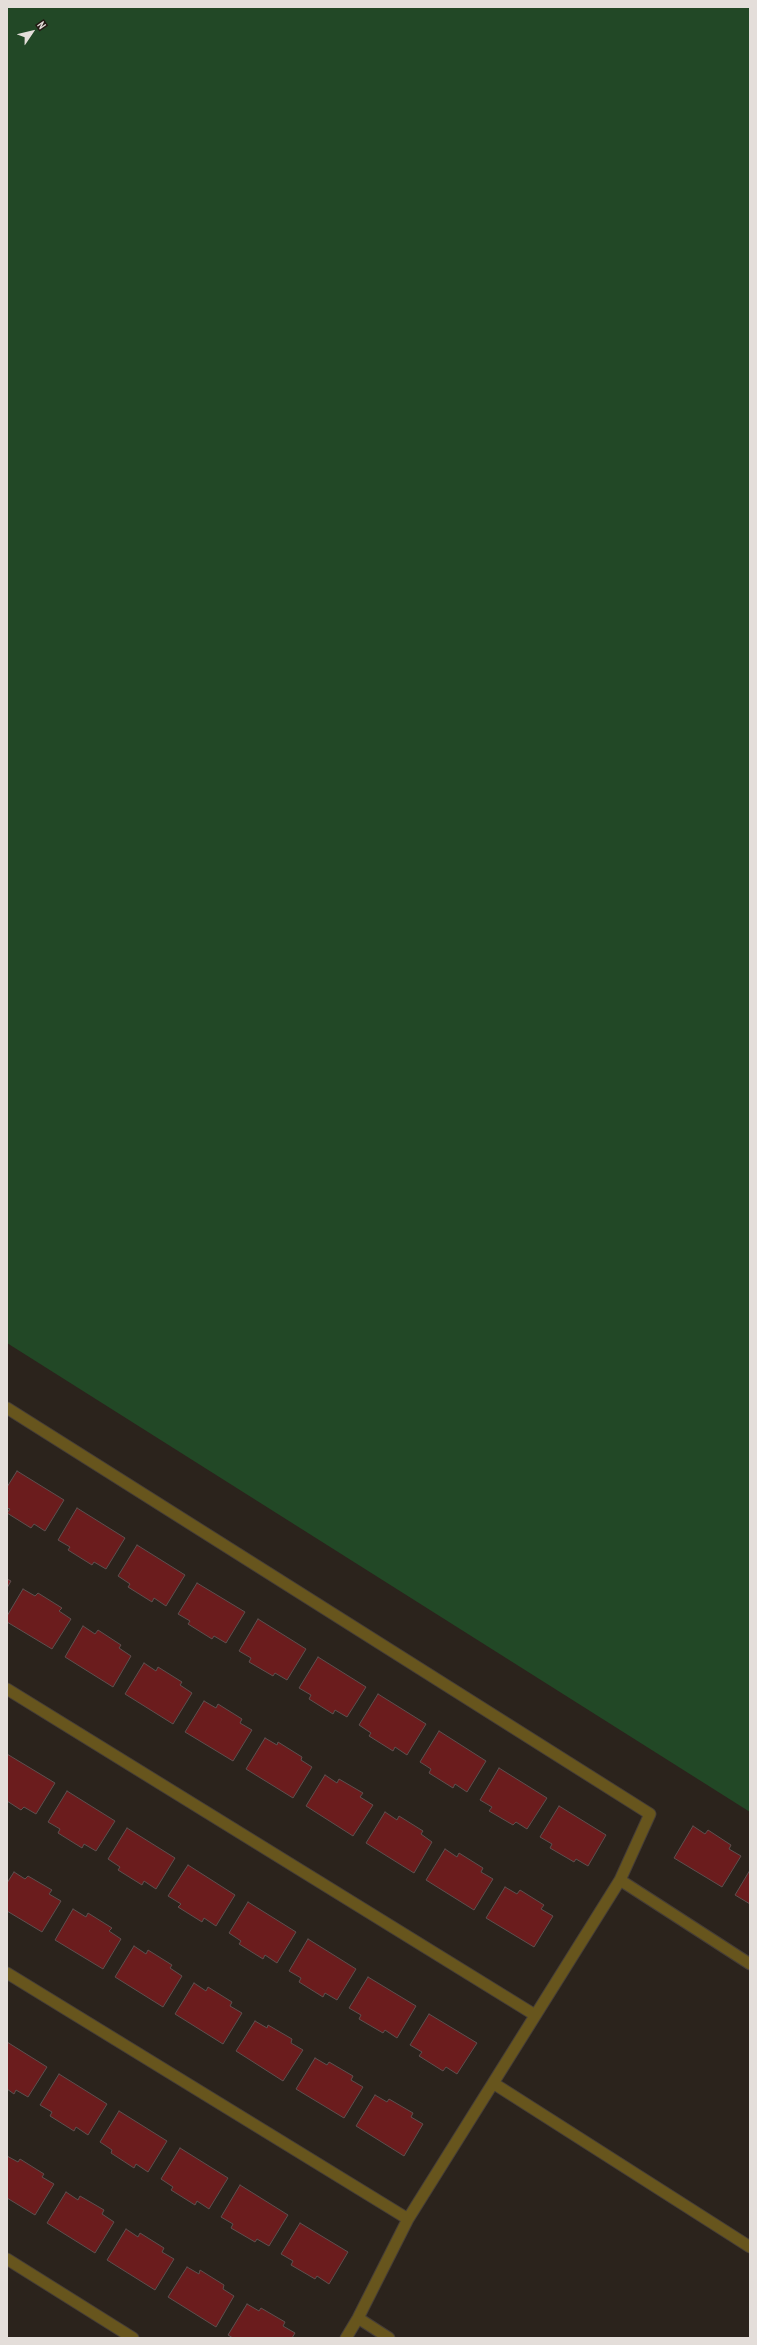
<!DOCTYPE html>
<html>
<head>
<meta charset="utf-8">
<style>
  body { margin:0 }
  #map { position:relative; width:757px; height:2345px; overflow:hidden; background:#2b231c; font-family:"PT Sans Narrow",sans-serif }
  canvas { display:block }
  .frame { position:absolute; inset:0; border:8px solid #e4deda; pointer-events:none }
  .north { position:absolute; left:12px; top:12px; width:40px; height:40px; -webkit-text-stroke:3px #221a13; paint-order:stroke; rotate:55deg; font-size:11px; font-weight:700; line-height:16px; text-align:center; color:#e4deda }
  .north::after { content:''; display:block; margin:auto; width:14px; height:18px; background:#e4deda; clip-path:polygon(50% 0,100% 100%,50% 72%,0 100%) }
</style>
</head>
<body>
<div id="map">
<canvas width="757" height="2345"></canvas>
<div class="frame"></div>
<div class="north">N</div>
</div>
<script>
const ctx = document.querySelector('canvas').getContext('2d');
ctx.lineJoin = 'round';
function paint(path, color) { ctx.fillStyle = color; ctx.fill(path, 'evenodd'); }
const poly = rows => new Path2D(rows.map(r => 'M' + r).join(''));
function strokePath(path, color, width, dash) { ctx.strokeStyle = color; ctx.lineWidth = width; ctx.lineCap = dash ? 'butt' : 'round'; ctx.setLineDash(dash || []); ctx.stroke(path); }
paint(poly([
  [7,7,750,7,750,1812,7,1343]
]), '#224826');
const building = poly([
  [17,1471,64,1500,45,1531,34,1524,31,1528,7,1513,10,1509,7,1508,7,1487,17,1471],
  [77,1508,125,1538,106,1569,94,1562,92,1565,68,1550,70,1547,58,1540,77,1508],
  [137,1545,185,1575,166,1606,154,1598,152,1602,128,1587,130,1584,118,1576,137,1545],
  [7,1579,11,1581,7,1588,7,1579],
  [197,1583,245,1612,226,1643,214,1636,212,1639,188,1624,190,1621,178,1614,197,1583],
  [23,1589,35,1596,38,1593,62,1608,59,1611,71,1619,52,1649,7,1622,7,1616,23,1589],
  [258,1619,306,1649,287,1680,275,1673,273,1676,249,1662,251,1658,239,1651,258,1619],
  [83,1626,95,1634,98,1630,121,1645,119,1648,131,1656,113,1687,65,1657,83,1626],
  [318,1657,366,1687,347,1717,335,1710,333,1714,309,1699,311,1695,299,1688,318,1657],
  [144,1663,156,1671,158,1667,182,1682,180,1685,192,1693,173,1724,125,1694,144,1663],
  [378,1694,426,1724,407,1755,395,1747,393,1751,369,1736,371,1733,359,1725,378,1694],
  [204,1701,216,1708,218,1704,242,1719,240,1723,252,1730,233,1761,185,1732,204,1701],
  [439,1731,486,1761,467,1792,455,1784,453,1788,429,1773,431,1769,420,1762,439,1731],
  [265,1738,277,1745,278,1742,302,1757,301,1760,312,1767,293,1798,246,1769,265,1738],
  [7,1754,55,1783,36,1814,24,1807,21,1810,7,1801,7,1754],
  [499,1768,547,1798,527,1829,516,1822,513,1825,489,1811,492,1807,480,1800,499,1768],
  [325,1775,337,1783,339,1779,363,1793,360,1797,373,1805,353,1836,306,1806,325,1775],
  [67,1791,115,1821,96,1851,84,1844,82,1848,58,1833,60,1829,48,1822,67,1791],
  [559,1806,606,1835,588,1866,576,1859,574,1862,550,1848,552,1844,540,1837,559,1806],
  [385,1812,397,1820,399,1816,423,1831,421,1834,432,1842,414,1873,366,1843,385,1812],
  [693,1826,705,1834,708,1830,731,1845,729,1849,741,1856,722,1887,674,1858,693,1826],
  [127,1828,175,1858,156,1889,144,1881,142,1885,118,1870,120,1867,108,1859,127,1828],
  [445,1849,457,1857,459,1853,483,1868,481,1872,493,1879,474,1910,426,1880,445,1849],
  [188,1865,235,1895,216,1926,204,1918,202,1922,178,1907,181,1904,168,1896,188,1865],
  [750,1870,750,1904,735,1895,750,1870],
  [14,1872,25,1879,28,1876,52,1890,49,1894,61,1901,42,1932,7,1911,7,1883,14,1872],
  [505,1887,517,1894,520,1890,544,1905,541,1909,553,1916,534,1947,486,1918,505,1887],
  [248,1902,296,1932,277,1963,265,1955,263,1959,239,1944,241,1941,229,1933,248,1902],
  [73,1909,86,1917,88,1913,112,1928,109,1931,121,1939,103,1969,55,1940,73,1909],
  [308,1939,356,1969,337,2000,325,1993,323,1997,299,1982,301,1978,289,1971,308,1939],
  [134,1946,146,1954,148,1950,172,1965,170,1968,182,1976,163,2007,115,1977,134,1946],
  [368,1977,416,2006,397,2038,385,2030,383,2033,359,2019,361,2015,349,2008,368,1977],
  [194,1983,206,1991,208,1987,232,2002,230,2006,242,2013,223,2044,175,2014,194,1983],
  [429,2014,477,2043,457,2074,446,2067,443,2071,419,2056,422,2052,410,2045,429,2014],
  [255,2021,267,2028,268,2025,292,2039,291,2043,303,2050,283,2081,236,2051,255,2021],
  [7,2042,47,2067,28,2097,16,2090,14,2094,7,2089,7,2042],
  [315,2058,327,2065,329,2062,353,2076,351,2080,363,2087,344,2118,296,2089,315,2058],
  [59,2074,107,2104,88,2135,76,2127,74,2131,50,2116,52,2112,40,2105,59,2074],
  [375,2095,387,2102,389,2099,413,2113,411,2117,423,2124,404,2156,356,2126,375,2095],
  [119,2111,167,2141,148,2172,136,2164,134,2168,111,2153,112,2150,100,2142,119,2111],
  [180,2148,228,2178,209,2209,197,2201,195,2205,171,2190,173,2187,161,2179,180,2148],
  [7,2156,18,2162,20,2159,44,2174,42,2177,54,2184,35,2215,7,2198,7,2156],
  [240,2185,288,2215,269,2246,257,2239,255,2242,231,2228,233,2224,221,2217,240,2185],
  [66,2192,78,2200,80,2196,104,2210,102,2214,114,2222,95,2253,47,2223,66,2192],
  [300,2223,348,2252,329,2284,317,2276,315,2279,291,2265,293,2261,281,2254,300,2223],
  [126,2229,138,2237,140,2233,164,2248,162,2252,174,2259,155,2290,107,2260,126,2229],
  [187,2267,199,2274,200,2270,224,2285,223,2289,234,2296,216,2327,168,2297,187,2267],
  [247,2304,259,2311,261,2308,285,2322,283,2326,295,2333,292,2338,233,2338,228,2335,247,2304]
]);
paint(building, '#6b1c1d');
strokePath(building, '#5d504f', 1);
const minor = poly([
  [7,1408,650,1814,620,1880,408,2219,358,2318,346,2338],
  [7,1689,535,2015],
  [620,1880,750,1964],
  [7,1973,408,2219],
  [493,2083,750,2247],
  [7,2259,133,2338],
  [358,2318,389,2338]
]);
strokePath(minor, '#453d37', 13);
strokePath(minor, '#67551d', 11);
</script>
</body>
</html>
